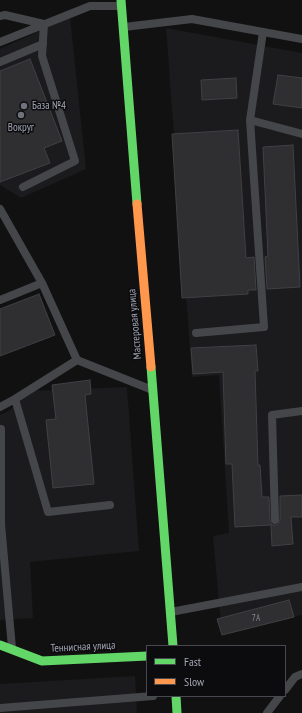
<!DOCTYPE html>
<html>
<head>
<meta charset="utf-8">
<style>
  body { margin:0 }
  #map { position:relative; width:302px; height:713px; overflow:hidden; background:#111; font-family:"PT Sans Narrow",sans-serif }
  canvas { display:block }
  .legend { position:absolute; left:146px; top:645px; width:140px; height:52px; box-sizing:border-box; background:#0c0b0d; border:1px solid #484950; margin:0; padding:5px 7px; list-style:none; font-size:12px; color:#a1a5b4 }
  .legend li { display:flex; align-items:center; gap:8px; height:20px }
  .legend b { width:20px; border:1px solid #484950 }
</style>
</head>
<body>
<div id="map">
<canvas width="302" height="713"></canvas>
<ul class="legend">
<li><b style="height:5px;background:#63d668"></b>Fast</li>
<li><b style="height:5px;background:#ff974d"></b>Slow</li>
</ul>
</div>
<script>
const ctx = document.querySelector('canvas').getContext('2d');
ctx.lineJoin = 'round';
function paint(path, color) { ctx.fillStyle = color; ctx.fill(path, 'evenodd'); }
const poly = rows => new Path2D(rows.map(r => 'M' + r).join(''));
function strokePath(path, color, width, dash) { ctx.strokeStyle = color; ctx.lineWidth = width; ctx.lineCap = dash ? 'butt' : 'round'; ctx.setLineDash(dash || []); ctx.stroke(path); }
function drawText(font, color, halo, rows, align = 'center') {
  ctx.font = font + ' "PT Sans Narrow",sans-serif'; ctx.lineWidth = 3; ctx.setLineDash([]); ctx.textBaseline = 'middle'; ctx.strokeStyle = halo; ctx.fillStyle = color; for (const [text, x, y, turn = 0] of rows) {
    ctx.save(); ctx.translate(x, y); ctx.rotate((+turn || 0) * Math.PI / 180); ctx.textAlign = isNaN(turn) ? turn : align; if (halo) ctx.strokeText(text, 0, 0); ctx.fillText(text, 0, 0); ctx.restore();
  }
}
paint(poly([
  [70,17,86,169,21,198,0,185,0,49],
  [166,28,302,53,302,615,222,635,213,536,229,533,219,375,192,377],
  [127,387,139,551,30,562,33,618,0,620,0,415,9,411,28,391],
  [135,676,137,713,0,713,0,684]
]), '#1b1b1d');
const building = poly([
  [30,59,62,141,44,148,50,163,0,182,0,71,30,59],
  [278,75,302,78,302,108,273,104,278,75],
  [236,78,237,98,202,100,201,80,236,78],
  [238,130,246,258,254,257,256,290,248,290,248,294,182,298,172,134,238,130],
  [293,145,300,287,267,289,265,257,268,256,263,147,293,145],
  [39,294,55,335,0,356,0,309,39,294],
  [256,345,258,371,255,371,258,465,260,465,262,497,269,497,270,521,272,525,276,525,278,524,280,520,280,496,302,495,302,517,291,517,293,544,272,546,271,525,235,527,232,464,226,464,223,372,193,374,191,348,256,345],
  [90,380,91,394,85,395,94,484,53,488,46,420,56,419,52,385,90,380],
  [289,600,294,617,222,635,217,619,289,600]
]);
paint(building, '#2f2f31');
strokePath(building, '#404045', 1);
strokePath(poly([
  [0,16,5,15,44,24,42,56,75,161,23,187],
  [124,27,192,19,302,39],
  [263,32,250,120,302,134],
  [0,42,90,6,120,6],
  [0,62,43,44],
  [0,209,42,283],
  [0,300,42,283,77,360,150,389],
  [196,333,264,327,250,120],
  [15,399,48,512,110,505],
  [0,407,15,399,77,360],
  [1,429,1,524,12,648],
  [275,520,272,415,302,411],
  [171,612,302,587],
  [285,690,295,677,302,674],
  [0,708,153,696],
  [267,713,280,696]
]), '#45464a', 8);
strokePath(poly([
  [121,0,137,204],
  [151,367,173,646],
  [0,645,42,661,147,656],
  [176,696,177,713]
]), '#63d668', 9);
strokePath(poly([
  [137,204,151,367]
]), '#ff974d', 9);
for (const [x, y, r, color] of [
  [24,106,4,"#6f717b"],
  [21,115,4,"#6f717b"]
]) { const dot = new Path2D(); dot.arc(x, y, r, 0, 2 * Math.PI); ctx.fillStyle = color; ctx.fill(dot); strokePath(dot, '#0c0b0d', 1.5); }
drawText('9px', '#848893', null, [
  ["7А",256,618]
]);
drawText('11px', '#a1a5b4', '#0c0b0d', [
  ["База №4",32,106],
  ["Вокруг",21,128,"center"]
], 'left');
drawText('11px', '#a1a5b4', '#0c0b0d', [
  ["Мастеровая улица",135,324,-95],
  ["Теннисная улица",83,647,-3]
]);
</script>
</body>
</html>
